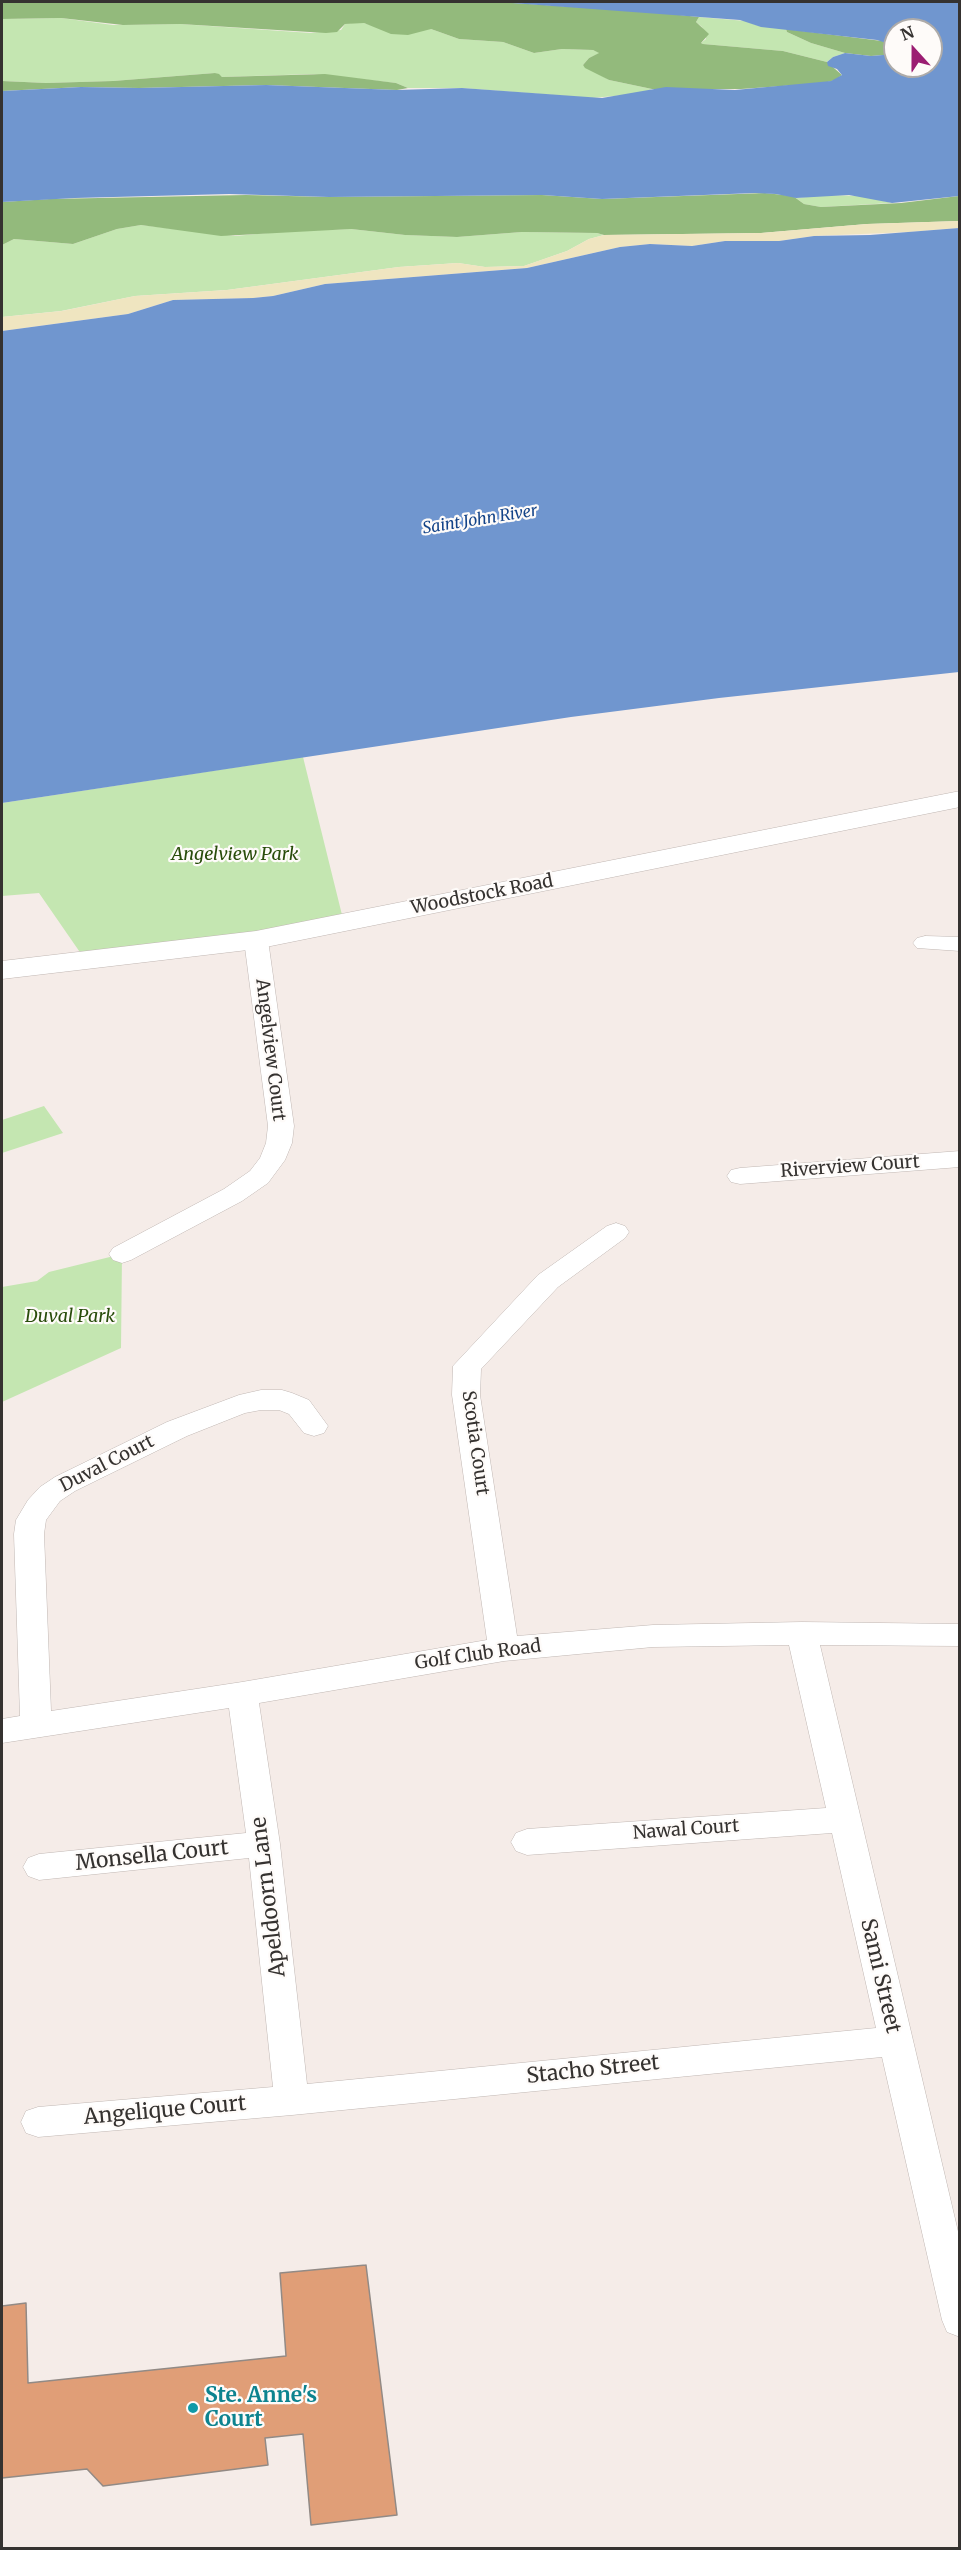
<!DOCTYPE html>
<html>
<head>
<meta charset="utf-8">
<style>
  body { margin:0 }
  #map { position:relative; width:961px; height:2550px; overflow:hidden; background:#f5ece8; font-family:Merriweather,serif }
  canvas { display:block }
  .frame { position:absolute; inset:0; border:3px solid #353230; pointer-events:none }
  .north { position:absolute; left:883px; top:18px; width:60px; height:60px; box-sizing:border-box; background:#fefbf9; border:2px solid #aeaba9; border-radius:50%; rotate:339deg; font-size:16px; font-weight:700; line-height:24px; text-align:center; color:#353230 }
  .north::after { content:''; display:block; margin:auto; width:21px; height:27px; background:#9b1d72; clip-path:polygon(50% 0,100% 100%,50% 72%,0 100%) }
</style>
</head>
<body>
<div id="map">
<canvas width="961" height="2550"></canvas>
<div class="frame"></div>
<div class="north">N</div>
</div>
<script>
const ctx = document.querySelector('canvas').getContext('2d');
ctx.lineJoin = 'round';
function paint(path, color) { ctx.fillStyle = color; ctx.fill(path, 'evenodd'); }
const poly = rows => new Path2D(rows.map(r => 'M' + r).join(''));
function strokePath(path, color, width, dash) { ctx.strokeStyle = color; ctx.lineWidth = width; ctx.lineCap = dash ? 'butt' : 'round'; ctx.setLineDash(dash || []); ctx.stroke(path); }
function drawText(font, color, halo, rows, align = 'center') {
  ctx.font = font + ' Merriweather,serif'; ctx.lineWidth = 4.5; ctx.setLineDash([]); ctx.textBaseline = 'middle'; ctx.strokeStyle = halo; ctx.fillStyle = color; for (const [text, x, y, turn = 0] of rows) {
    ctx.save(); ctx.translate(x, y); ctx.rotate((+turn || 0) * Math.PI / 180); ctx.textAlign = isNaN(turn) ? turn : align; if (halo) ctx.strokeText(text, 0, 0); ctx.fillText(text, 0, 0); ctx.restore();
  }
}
paint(poly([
  [699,17,746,21,756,25,786,29,787,32,811,43,845,53,833,57,827,62,783,51,703,44,701,43,706,39,702,27,696,22],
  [61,18,113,25,180,24,311,33,341,30,345,24,352,23,364,23,383,29,431,29,459,39,503,42,534,53,562,49,593,50,600,53,589,58,583,65,609,80,652,89,646,92,626,95,592,98,462,88,408,88,396,83,314,74,222,77,215,73,113,81,46,83,2,81,2,19],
  [826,195,864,196,892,203,821,207,804,204,796,198],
  [141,225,235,236,290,231,351,229,405,235,457,237,522,232,597,233,604,235,589,239,567,251,524,266,485,267,458,263,399,267,227,290,135,296,61,311,2,317,2,245,14,239,73,244,117,229],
  [303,757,344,923,86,961,39,893,2,896,2,803],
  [44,1106,63,1133,2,1153,2,1120],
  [122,1254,121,1348,2,1402,2,1287,37,1281,49,1272]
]), '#c4e6b1');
paint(poly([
  [2,2,498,2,651,12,699,17,696,22,709,34,701,43,703,44,783,51,827,62,842,75,835,80,824,83,741,89,652,89,609,80,585,68,583,65,589,58,599,53,593,50,562,49,534,53,503,42,459,39,431,29,408,35,391,34,364,23,345,24,337,32,326,33,180,24,123,25,61,18,2,19],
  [786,29,882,41,895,46,895,54,871,56,845,53,811,43,787,32],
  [215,73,219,74,222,77,325,74,396,83,408,88,397,90,266,85,139,88,81,87,2,91,2,81,46,83,113,81],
  [765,193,793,196,804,204,821,207,901,203,959,196,959,221,867,224,761,233,604,235,597,233,522,232,457,237,405,235,351,229,221,236,141,225,117,229,73,244,14,239,2,245,2,202,50,199,246,195,329,197,542,195,602,199]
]), '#93ba7c');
paint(poly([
  [959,221,959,228,909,232,814,236,779,241,725,241,692,246,650,244,620,247,527,268,325,284,273,296,253,298,173,300,128,314,2,331,2,317,62,311,135,296,227,290,399,267,458,263,485,267,524,266,567,251,589,239,604,235,761,233,867,224]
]), '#efe5c0');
paint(poly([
  [498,2,959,2,959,196,892,203,849,195,796,198,776,194,755,193,602,199,542,195,329,197,229,194,75,198,2,202,2,91,81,87,139,88,266,85,397,90,462,88,602,98,666,87,735,90,831,81,842,75,837,69,828,66,827,62,833,57,845,53,871,56,895,54,895,66,931,66,931,30,895,30,895,46,877,40,761,27,740,20],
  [959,228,959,672,719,698,571,717,2,803,2,331,128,314,173,300,253,298,273,296,325,284,527,268,620,247,650,244,692,246,725,241,779,241,814,236,870,235]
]), '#7096cf');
const building = poly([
  [366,2265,397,2515,311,2525,303,2434,265,2438,268,2465,103,2486,87,2469,2,2478,2,2306,26,2303,28,2383,286,2356,280,2273,366,2265]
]);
paint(building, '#e09e77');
strokePath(building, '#928a85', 1.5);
const minor = poly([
  [256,933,264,935,268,940,294,1126,292,1143,285,1160,268,1183,242,1201,131,1260,122,1263,113,1260,109,1254,113,1248,224,1189,250,1171,260,1158,266,1143,268,1126,244,940,248,935,256,933],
  [925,936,960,937,960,951,917,948,913,943,917,938,925,936],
  [960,1151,960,1167,740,1184,731,1182,727,1176,731,1170,740,1168,960,1151],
  [616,1223,625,1226,629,1232,625,1238,558,1287,481,1369,480,1395,517,1636,653,1625,802,1622,960,1624,960,1646,820,1645,960,2240,960,2337,947,2332,942,2320,882,2057,292,2115,38,2137,26,2133,21,2122,26,2111,38,2107,273,2087,249,1858,39,1880,28,1876,23,1867,28,1858,39,1854,246,1833,229,1708,2,1743,2,1719,20,1716,14,1534,16,1520,28,1500,40,1487,55,1477,167,1422,239,1395,261,1390,282,1390,292,1393,309,1400,328,1426,324,1433,314,1436,304,1433,289,1414,279,1410,261,1410,245,1413,187,1436,75,1491,60,1501,46,1520,44,1534,51,1711,242,1682,487,1640,452,1395,453,1366,538,1275,607,1226,616,1223],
  [789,1645,826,1808,527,1829,516,1833,511,1842,516,1851,527,1855,832,1833,876,2028,307,2084,280,1844,259,1703,504,1661,653,1647,789,1645]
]);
const major = poly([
  [960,791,960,807,256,949,2,979,2,961,256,931,960,791]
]);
strokePath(minor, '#c0b7b3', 1);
strokePath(major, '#c0b7b3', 1);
paint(minor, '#fff');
paint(major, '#fff');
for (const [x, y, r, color] of [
  [193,2408,6,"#0f9aa8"]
]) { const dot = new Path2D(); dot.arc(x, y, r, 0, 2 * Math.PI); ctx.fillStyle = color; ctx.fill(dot); strokePath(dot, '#fefbf9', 2); }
drawText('italic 16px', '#134388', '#fefbf9', [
  ["Saint John River",480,520,-9]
]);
drawText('italic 18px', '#294d0b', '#fefbf9', [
  ["Angelview Park",235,855],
  ["Duval Park",70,1317]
]);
drawText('18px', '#353230', '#fefbf9', [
  ["Woodstock Road",482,895,-11],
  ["Angelview Court",270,1050,83],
  ["Riverview Court",850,1167,-4],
  ["Scotia Court",475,1443,82],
  ["Duval Court",107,1464,-27],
  ["Golf Club Road",478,1655,-8],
  ["Nawal Court",686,1830,-4]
]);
drawText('21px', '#353230', '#fefbf9', [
  ["Monsella Court",152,1856,-6],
  ["Apeldoorn Lane",269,1897,-97],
  ["Sami Street",880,1976,77],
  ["Stacho Street",593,2070,-6],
  ["Angelique Court",165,2111,-5]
]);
drawText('bold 21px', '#0d838f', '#fefbf9', [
  ["Ste. Anne's",205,2396],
  ["Court",205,2420]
], 'left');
</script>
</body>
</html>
